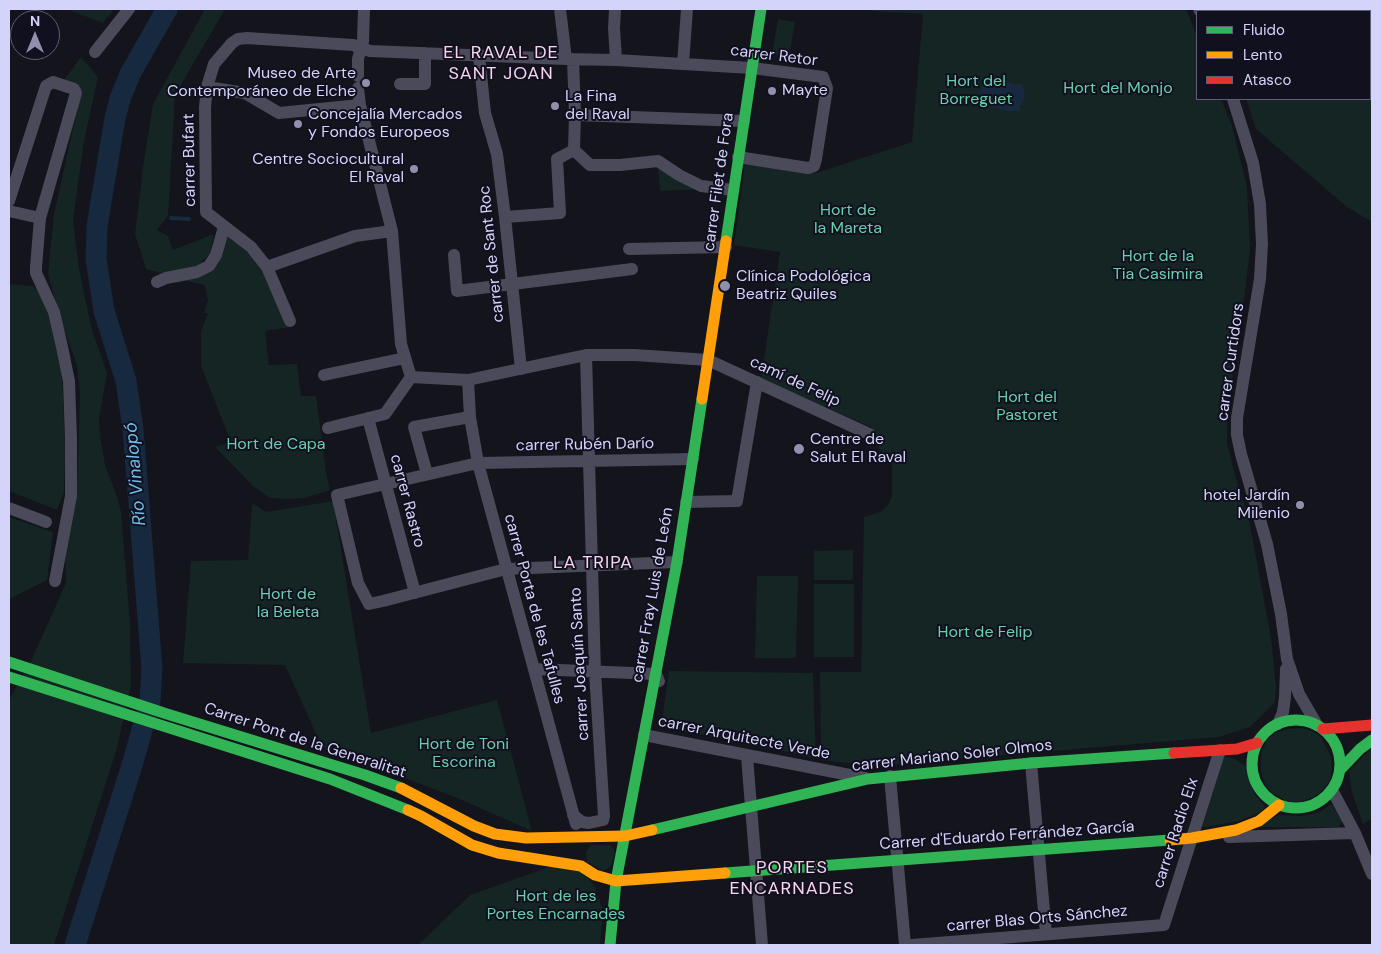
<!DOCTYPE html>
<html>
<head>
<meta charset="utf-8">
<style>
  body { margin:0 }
  #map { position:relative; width:1381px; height:954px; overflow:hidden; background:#14141c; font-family:"DM Sans",sans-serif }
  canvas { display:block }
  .frame { position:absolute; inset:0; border:10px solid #d4d3f9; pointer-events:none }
  .legend { position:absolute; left:1196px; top:10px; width:175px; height:90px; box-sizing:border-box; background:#11101f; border:1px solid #5f5e76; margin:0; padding:6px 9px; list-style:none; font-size:15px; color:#d4d3f9 }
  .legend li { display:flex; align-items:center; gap:10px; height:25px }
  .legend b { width:25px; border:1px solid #5f5e76 }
  .north { position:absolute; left:10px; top:10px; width:50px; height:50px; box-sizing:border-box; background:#11101f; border:1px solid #5f5e76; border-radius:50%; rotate:0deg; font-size:14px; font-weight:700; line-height:20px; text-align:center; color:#d4d3f9 }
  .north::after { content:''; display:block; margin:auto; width:18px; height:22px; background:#9190ac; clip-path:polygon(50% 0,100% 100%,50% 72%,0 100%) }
</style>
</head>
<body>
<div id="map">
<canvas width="1381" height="954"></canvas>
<div class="frame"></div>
<ul class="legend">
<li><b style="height:6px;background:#30b455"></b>Fluido</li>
<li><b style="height:6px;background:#ff9f0a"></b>Lento</li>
<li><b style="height:6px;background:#e5322d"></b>Atasco</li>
</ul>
<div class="north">N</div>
</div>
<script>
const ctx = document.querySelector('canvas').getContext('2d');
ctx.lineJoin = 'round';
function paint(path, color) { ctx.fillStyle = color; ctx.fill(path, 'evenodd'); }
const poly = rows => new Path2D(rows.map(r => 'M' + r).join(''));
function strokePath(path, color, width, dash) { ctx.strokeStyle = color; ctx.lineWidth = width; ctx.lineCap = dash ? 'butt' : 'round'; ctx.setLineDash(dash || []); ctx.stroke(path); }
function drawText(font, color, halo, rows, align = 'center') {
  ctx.font = font + ' "DM Sans",sans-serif'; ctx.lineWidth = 4; ctx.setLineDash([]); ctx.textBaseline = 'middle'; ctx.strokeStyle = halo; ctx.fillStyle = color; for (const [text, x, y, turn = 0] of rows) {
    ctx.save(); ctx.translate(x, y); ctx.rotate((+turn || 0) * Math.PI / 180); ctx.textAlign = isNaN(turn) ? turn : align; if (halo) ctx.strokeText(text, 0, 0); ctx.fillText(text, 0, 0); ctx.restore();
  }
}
paint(poly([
  [69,9,114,9,103,23,69,10],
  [205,9,225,9,175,95,168,216,157,230,168,236,173,250,214,234,210,253,199,265,165,274,146,269,135,234,143,167,153,104],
  [873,9,1186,9,1197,36,1197,99,1221,99,1232,126,1247,187,1250,249,1241,325,1227,406,1227,443,1235,475,1249,520,1271,638,1276,687,1275,702,1250,727,1219,737,874,766,821,760,820,672,861,672,864,517,882,511,888,505,892,496,892,461,880,450,875,441,871,427,761,379,780,252,734,245,745,163,801,172,816,173,912,142,923,14,873,11],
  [1218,9,1372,9,1372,222,1347,207,1256,129,1246,99,1370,99,1370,11,1219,11],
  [778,19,795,22,789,57,772,55],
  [81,57,98,77,84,141,73,220,78,262,83,289,92,330,107,373,99,419,101,441,105,465,117,496,121,512,130,624,131,685,117,748,54,945,9,945,9,700,32,659,66,583,65,550,77,492,80,393,77,365,63,327,48,274,54,214,81,92,64,80],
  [658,167,703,189,660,191],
  [226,233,265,269,290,327,265,331,269,365,297,364,301,396,316,396,326,472,330,490,305,498,286,499,270,498,253,486,215,447,231,442,201,366,201,331,208,313,204,313,208,300,205,285,186,281,168,284,198,277,218,264],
  [9,284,33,286,39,292,51,319,62,375,65,447,64,492,57,510,9,491],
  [333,501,371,733,497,700,532,831,455,797,322,747,285,665,183,663,191,561,248,560,252,503,266,512],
  [9,517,53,532,47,580,9,599],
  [853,550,853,580,814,580,814,551],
  [757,576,798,576,796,658,755,658],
  [814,584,854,584,854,657,814,657],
  [669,671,813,673,816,759,770,748,661,727],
  [1301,728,1310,730,1320,736,1331,756,1332,768,1330,781,1323,790,1314,797,1300,802,1286,801,1274,794,1266,786,1261,773,1261,753,1267,740,1275,733,1287,729],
  [1372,747,1372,819,1363,824,1352,793,1349,771],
  [1223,756,1235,759,1247,767,1249,779,1255,795,1265,806,1262,811,1239,821,1199,828],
  [1331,804,1343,821,1338,827,1256,827,1279,815,1302,816,1320,812],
  [591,845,609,845,613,848,615,853,611,866,603,871,587,862,586,852],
  [552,866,580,871,589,879,595,887,603,910,600,945,418,945,470,895]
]), '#142524');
paint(poly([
  [983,79,1007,81,1013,84,1021,84,1024,90,1025,98,1020,106,1020,111,1007,111,979,103,979,96]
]), '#16293f');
strokePath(poly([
  [171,218,189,219]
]), '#16293f', 4);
strokePath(poly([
  [75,945,133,762,150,701,152,669,133,429,126,381,104,311,96,259,97,226,115,118,120,99,130,74,167,9]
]), '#16293f', 21);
strokePath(poly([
  [560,9,566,59],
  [615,9,614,28,616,60],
  [1199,9,1200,11],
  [95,52,129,9],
  [479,56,485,113,497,154,505,217,521,369],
  [573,59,575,115,574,150,590,165,620,165,658,161,679,175,701,186,733,190],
  [683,64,687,9],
  [358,76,358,59,363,41,364,9],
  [400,84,425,84,425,53],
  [207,87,245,93,279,113,360,105],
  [358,88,360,105,392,231,401,344,411,377],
  [1233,99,1253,163,1260,204,1262,244,1260,279,1237,418,1237,435,1241,454,1267,544,1281,614,1287,659,1299,694,1317,725],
  [575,115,744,121],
  [9,201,46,86,53,82,74,89,76,93,40,218,36,267,36,273,54,312,62,347,69,381,71,439,71,496,55,581],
  [9,211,40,218],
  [505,217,560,213,557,159,574,150],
  [629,249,726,247],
  [454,255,457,291,632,269],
  [267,267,355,236,392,231],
  [157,282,166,278,197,272,209,266,216,255,224,227],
  [290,321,267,267,251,247,206,212,205,107,207,87,214,64,232,43,238,39,247,38,353,45,370,51,566,59,616,60,683,64,752,68,823,77,827,88,816,159,814,166,808,168,738,157],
  [324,375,405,358],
  [411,377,468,380,586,355,635,355,708,360,869,434],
  [468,380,470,417,478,463,576,824],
  [368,418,415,593],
  [328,428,385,414,411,377],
  [427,474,414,427,470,417],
  [686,502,737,501,757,382],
  [9,508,46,522],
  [677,562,506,569,383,601,369,604,358,583,337,495,478,463,693,459],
  [534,669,656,674,659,681],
  [1278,724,1283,712,1285,697,1286,669],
  [644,735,865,778],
  [747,756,762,945],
  [1031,763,1046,934],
  [890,776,905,945],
  [1332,790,1355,833,1372,874],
  [573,815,582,822,589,823,603,820,604,816,595,672,586,355],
  [1229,837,1355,833],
  [912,945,1164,925,1220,750]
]), '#4a4a5b', 12);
strokePath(poly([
  [726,241,761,9],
  [9,662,167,714,365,775,401,788],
  [9,677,330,779,408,810],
  '1252 764a44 44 0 1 1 88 0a44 44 0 1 1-88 0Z',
  [1340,770,1360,749,1372,740],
  [652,830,868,779,1031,763,1174,753],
  [725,873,1170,840],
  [610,945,616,881,677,562,702,399]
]), '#30b455', 11);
strokePath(poly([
  [702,399,726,241],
  [401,788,474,826,495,834,526,838,625,836,652,830],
  [408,810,421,816,472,845,498,853,581,866,595,875,616,881,725,873],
  [1170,840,1192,838,1236,830,1259,821,1279,805]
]), '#ff9f0a', 11);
strokePath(poly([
  [1323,729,1372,725],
  [1174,753,1237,749,1257,743]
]), '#e5322d', 11);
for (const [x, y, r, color] of [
  [366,83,5,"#9190ac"],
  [772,91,5,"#9190ac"],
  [555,106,5,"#9190ac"],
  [298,124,5,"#9190ac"],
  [414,169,5,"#9190ac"],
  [725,286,6,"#9190ac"],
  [799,449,6,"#9190ac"],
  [1300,505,5,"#9190ac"]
]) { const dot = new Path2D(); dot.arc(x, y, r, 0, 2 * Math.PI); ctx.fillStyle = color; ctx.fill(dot); strokePath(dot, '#11101f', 2); }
drawText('16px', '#d4d3f9', '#11101f', [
  ["carrer Retor",774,56,7],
  ["carrer Bufart",190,160,-91],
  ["carrer Filet de Fora",719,182,-82],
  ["carrer de Sant Roc",492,254,-96],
  ["carrer Curtidors",1231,362,-82],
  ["camí de Felip",795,382,25],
  ["carrer Rubén Darío",585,445,-1],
  ["carrer Rastro",407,501,75],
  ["carrer Fray Luis de León",653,595,-80],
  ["carrer Porta de les Tafulles",534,609,75],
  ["carrer Joaquín Santo",580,664,-93],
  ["carrer Arquitecte Verde",744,738,11],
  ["Carrer Pont de la Generalitat",305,741,18],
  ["carrer Mariano Soler Olmos",952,756,-6],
  ["carrer Radio Elx",1176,833,-72],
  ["Carrer d'Eduardo Ferrández García",1007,836,-4],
  ["carrer Blas Orts Sánchez",1037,919,-5]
]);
drawText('16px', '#d4d3f9', '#11101f', [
  ["Museo de Arte",356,74,"right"],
  ["Contemporáneo de Elche",356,92,"right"],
  ["Mayte",782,91],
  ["La Fina",565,97],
  ["del Raval",565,115],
  ["Concejalía Mercados",308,115],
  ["y Fondos Europeos",308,133],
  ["Centre Sociocultural",404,160,"right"],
  ["El Raval",404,178,"right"],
  ["Clínica Podológica",736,277],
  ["Beatriz Quiles",736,295],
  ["Centre de",810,440],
  ["Salut El Raval",810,458],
  ["hotel Jardín",1290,496,"right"],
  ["Milenio",1290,514,"right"]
], 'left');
drawText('16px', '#6acfab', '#11101f', [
  ["Hort del",976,82],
  ["Borreguet",976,100],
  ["Hort del Monjo",1118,89],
  ["Hort de",848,211],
  ["la Mareta",848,229],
  ["Hort de la",1158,257],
  ["Tia Casimira",1158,275],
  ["Hort del",1027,398],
  ["Pastoret",1027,416],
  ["Hort de Capa",276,445],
  ["Hort de",288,595],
  ["la Beleta",288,613],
  ["Hort de Felip",985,633],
  ["Hort de Toni",464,745],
  ["Escorina",464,763],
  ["Hort de les",556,897],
  ["Portes Encarnades",556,915]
]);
ctx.letterSpacing = '1px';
drawText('18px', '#f9d5f0', '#11101f', [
  ["EL RAVAL DE",501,53],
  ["SANT JOAN",501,74],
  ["LA TRIPA",593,563],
  ["PORTES",792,868],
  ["ENCARNADES",792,889]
]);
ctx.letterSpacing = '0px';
drawText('italic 18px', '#6fbfeb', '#11101f', [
  ["Río Vinalopó",136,474,-95]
]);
</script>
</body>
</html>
